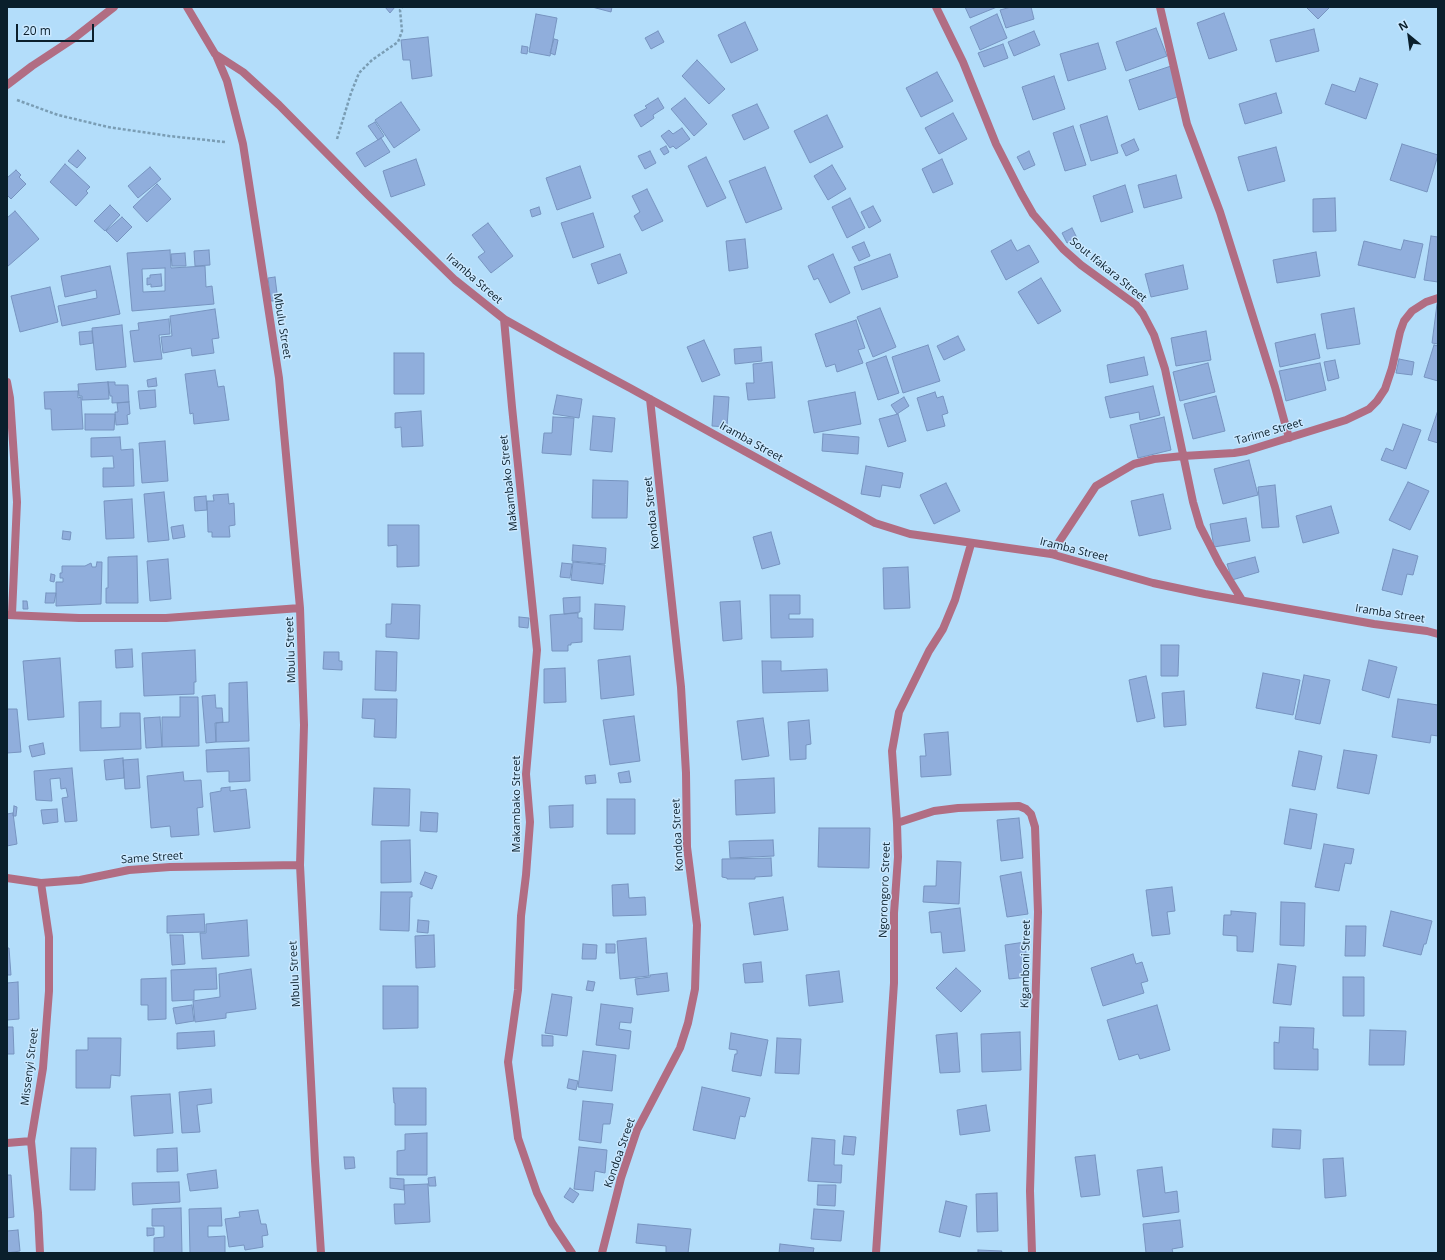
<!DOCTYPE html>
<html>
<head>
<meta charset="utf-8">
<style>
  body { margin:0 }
  #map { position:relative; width:1445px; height:1260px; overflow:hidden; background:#b3ddfa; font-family:"Open Sans",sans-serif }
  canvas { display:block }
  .frame { position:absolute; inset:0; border:8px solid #0a1f2c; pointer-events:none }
  .north { position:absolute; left:1389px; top:16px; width:40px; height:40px; -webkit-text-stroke:3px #cae8ff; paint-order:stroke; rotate:331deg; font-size:11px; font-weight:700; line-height:16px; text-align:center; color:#0a1f2c }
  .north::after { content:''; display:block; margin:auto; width:14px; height:18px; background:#0a1f2c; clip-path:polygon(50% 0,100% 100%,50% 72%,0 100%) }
  .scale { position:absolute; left:16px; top:24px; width:78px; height:18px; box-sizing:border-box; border:2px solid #0a1f2c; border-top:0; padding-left:5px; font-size:12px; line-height:14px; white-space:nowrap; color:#0a1f2c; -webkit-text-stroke:3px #cae8ff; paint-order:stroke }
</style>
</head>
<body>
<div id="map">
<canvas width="1445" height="1260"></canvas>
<div class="frame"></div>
<div class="north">N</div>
<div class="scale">20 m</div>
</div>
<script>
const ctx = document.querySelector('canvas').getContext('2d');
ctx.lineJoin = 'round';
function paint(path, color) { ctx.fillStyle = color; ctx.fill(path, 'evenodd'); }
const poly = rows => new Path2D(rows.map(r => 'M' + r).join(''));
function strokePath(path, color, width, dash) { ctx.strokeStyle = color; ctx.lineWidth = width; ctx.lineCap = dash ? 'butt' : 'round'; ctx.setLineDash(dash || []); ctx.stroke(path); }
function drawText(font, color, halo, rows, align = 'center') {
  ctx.font = font + ' "Open Sans",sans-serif'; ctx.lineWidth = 3; ctx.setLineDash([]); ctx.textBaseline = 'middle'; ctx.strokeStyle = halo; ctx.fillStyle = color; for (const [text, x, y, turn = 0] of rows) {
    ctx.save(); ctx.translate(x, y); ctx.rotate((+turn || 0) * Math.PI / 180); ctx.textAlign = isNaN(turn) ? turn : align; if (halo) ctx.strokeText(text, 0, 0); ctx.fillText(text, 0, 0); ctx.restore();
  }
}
const building = poly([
  [385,7,395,7,390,13,385,7],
  [592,7,612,7,611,12,592,7],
  [965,7,997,7,970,18,965,7],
  [1011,7,1031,7,1034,19,1006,28,1000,10,1011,7],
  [1306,7,1330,7,1318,19,1306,7],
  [1224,13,1237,50,1209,59,1197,23,1224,13],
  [536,14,557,18,550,56,529,52,536,14],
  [997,14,1007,38,980,50,970,27,997,14],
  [745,22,758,50,731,63,718,35,745,22],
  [1156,28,1167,56,1126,71,1116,42,1156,28],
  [1314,29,1319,51,1276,62,1270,40,1314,29],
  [658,31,664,42,651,49,645,38,658,31],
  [1034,31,1040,45,1014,56,1008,42,1034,31],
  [428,37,432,76,412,79,410,60,403,60,401,40,428,37],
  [554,39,558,40,555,55,550,53,554,39],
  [1098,43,1106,69,1068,81,1060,54,1098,43],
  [1003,44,1008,58,984,67,978,53,1003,44],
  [522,46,528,47,527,54,521,53,522,46],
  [697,60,725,89,709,104,682,76,697,60],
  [1171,66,1180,96,1139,110,1129,80,1171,66],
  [937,72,953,101,921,117,906,88,937,72],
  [1054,76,1065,109,1033,120,1022,87,1054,76],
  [1360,78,1378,84,1366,119,1325,104,1332,84,1355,92,1360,78],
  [1276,93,1282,113,1245,124,1239,104,1276,93],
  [658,98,664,108,653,115,654,118,641,127,634,115,647,108,645,106,658,98],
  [685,98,707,124,694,136,671,109,685,98],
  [401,102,420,130,394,148,375,120,401,102],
  [757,104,769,128,744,140,732,115,757,104],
  [953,113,967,139,939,154,925,128,953,113],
  [827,115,843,147,810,163,794,131,827,115],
  [1107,116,1118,153,1091,161,1080,125,1107,116],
  [375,122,384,136,378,140,368,126,375,122],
  [1073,126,1086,165,1065,171,1053,133,1073,126],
  [682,128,690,139,676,149,673,146,670,148,661,136,669,130,673,134,682,128],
  [381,138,390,152,365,167,356,153,381,138],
  [1134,139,1139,150,1126,156,1121,145,1134,139],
  [1402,144,1438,155,1427,192,1390,180,1402,144],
  [666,146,669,152,664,155,660,149,666,146],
  [1276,147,1285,181,1248,191,1238,157,1276,147],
  [78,150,86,158,77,168,68,161,78,150],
  [650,151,656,163,645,169,638,156,650,151],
  [1029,151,1035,165,1024,170,1017,157,1029,151],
  [706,157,726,198,707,207,688,166,706,157],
  [416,159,425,185,391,197,383,171,416,159],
  [942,159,953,184,933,193,922,169,942,159],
  [65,164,90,187,86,191,88,193,76,206,50,182,65,164],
  [832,165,846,189,828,200,814,176,832,165],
  [580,166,591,198,557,210,546,178,580,166],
  [150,167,161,179,138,198,128,186,150,167],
  [765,167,782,209,746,223,729,181,765,167],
  [16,170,21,175,19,177,26,184,11,199,7,195,7,178,16,170],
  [1176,175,1182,198,1144,208,1138,185,1176,175],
  [157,184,171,199,147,222,133,207,157,184],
  [1125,185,1133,212,1101,222,1093,196,1125,185],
  [647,189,663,221,642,231,634,216,640,212,632,196,647,189],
  [850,198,865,228,847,238,832,207,850,198],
  [1335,198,1336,231,1313,232,1313,199,1335,198],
  [110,205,120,215,105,231,94,221,110,205],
  [873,206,881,221,869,228,861,212,873,206],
  [539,207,541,214,532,217,530,210,539,207],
  [15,211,39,239,7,267,7,218,15,211],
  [593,213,604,247,573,258,561,223,593,213],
  [122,217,132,227,117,242,106,231,122,217],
  [488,223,513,256,491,273,478,257,485,252,472,235,488,223],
  [1072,228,1077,238,1067,243,1062,233,1072,228],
  [1431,236,1438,237,1438,282,1424,280,1431,236],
  [745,239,748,268,729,271,726,241,745,239],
  [1011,240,1017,251,1029,245,1039,262,1006,280,991,251,1011,240],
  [1404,240,1423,244,1415,278,1358,265,1364,241,1401,250,1404,240],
  [864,242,870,256,859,261,852,247,864,242],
  [170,250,171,268,205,266,206,287,212,286,214,304,132,311,127,253,170,250],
  [165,268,165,291,143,292,142,269,165,268],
  [209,250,210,265,195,266,194,251,209,250],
  [1316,252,1320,276,1277,283,1273,260,1316,252],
  [185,253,186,266,172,266,171,254,185,253],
  [620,254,627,273,598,284,591,264,620,254],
  [833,254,850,293,830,303,818,278,814,280,808,266,833,254],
  [890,254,898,277,862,290,854,267,890,254],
  [1183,265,1188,289,1151,297,1145,274,1183,265],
  [110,266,120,314,62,326,58,306,97,298,96,290,65,297,61,276,110,266],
  [161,274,162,286,151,287,151,284,147,285,147,278,150,278,150,275,161,274],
  [275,277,278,301,271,301,268,278,275,277],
  [1041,278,1061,311,1038,324,1018,292,1041,278],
  [50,287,58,322,20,332,11,296,50,287],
  [1437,304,1438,304,1438,344,1432,343,1437,304],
  [880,308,896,347,873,357,857,317,880,308],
  [1354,308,1360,344,1327,349,1321,314,1354,308],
  [215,309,219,338,212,339,214,353,192,356,191,348,163,353,161,337,172,336,170,316,215,309],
  [169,319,170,334,159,335,162,359,134,362,130,331,139,330,138,323,169,319],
  [856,320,865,348,858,350,863,363,837,372,835,364,826,367,815,334,856,320],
  [122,325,126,367,96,370,92,328,122,325],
  [92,331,93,343,80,345,79,332,92,331],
  [1206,331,1211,360,1176,366,1171,338,1206,331],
  [1315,334,1320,358,1280,367,1275,343,1315,334],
  [958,336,965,350,944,360,937,346,958,336],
  [704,340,720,375,702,382,687,347,704,340],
  [928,345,940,381,903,393,892,357,928,345],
  [1434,345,1438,346,1438,381,1424,377,1434,345],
  [761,347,762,361,735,364,734,349,761,347],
  [394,353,424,353,424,394,394,394,394,353],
  [886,356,899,393,878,400,866,363,886,356],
  [1144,357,1148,375,1110,383,1107,365,1144,357],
  [1399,359,1414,362,1412,375,1396,373,1399,359],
  [1335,360,1339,378,1328,381,1324,362,1335,360],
  [772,362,775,398,748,400,746,383,754,383,753,364,772,362],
  [1208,363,1215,392,1180,401,1173,372,1208,363],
  [1320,363,1326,390,1286,401,1279,371,1320,363],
  [215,370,218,387,224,386,229,420,194,424,193,413,190,414,185,374,215,370],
  [156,378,157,386,148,387,147,380,156,378],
  [108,382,109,399,82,400,82,396,79,396,78,384,108,382],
  [108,382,115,382,115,385,128,385,129,402,112,403,112,396,110,396,108,382],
  [1153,386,1160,415,1140,420,1139,412,1110,418,1105,397,1153,386],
  [155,390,156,407,140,409,138,391,155,390],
  [78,391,78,398,81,397,83,429,52,430,51,409,45,409,44,392,78,391],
  [855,392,861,424,814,433,808,401,855,392],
  [935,392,937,398,943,396,948,413,942,415,945,426,927,431,917,398,935,392],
  [557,395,582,399,579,418,553,414,557,395],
  [714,396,729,397,727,427,712,426,714,396],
  [1216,396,1225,431,1193,439,1184,404,1216,396],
  [904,397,909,406,897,414,891,405,904,397],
  [129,402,130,414,127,415,128,424,116,425,115,412,118,412,117,403,129,402],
  [1438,410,1438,443,1428,440,1438,410],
  [421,411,423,446,402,447,401,427,395,428,395,413,421,411],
  [85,414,115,414,114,430,85,430,85,414],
  [898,414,906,441,888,447,879,419,898,414],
  [593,416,615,418,612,452,590,450,593,416],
  [553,417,574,418,571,455,542,453,544,433,552,433,553,417],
  [1164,417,1171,450,1138,458,1130,425,1164,417],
  [1403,424,1421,430,1406,469,1381,460,1386,448,1393,451,1403,424],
  [823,434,859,437,858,454,822,451,823,434],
  [120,437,121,450,133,449,134,486,103,487,103,468,114,468,113,456,91,457,91,438,120,437],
  [165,441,168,481,142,483,139,443,165,441],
  [1249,460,1258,495,1223,504,1214,469,1249,460],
  [866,466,903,473,900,488,882,485,880,497,861,494,866,466],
  [593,480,628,481,627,518,592,518,593,480],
  [1408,482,1429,491,1410,530,1389,520,1408,482],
  [946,483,960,511,934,524,920,495,946,483],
  [1275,485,1279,527,1262,528,1258,487,1275,485],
  [164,492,169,540,148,542,144,494,164,492],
  [228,494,229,504,234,503,235,525,229,526,230,537,212,537,212,532,208,532,207,501,214,501,213,495,228,494],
  [1163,494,1171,529,1139,536,1131,501,1163,494],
  [206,496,207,510,195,511,194,497,206,496],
  [132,499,134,538,106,539,104,501,132,499],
  [1331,506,1339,533,1303,543,1296,516,1331,506],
  [1246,518,1250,541,1214,547,1210,524,1246,518],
  [183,525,185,537,173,539,171,527,183,525],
  [388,525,419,525,419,566,397,567,397,545,388,546,388,525],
  [63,531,71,532,70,540,62,539,63,531],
  [771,532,780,564,762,569,753,537,771,532],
  [573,545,606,548,605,564,572,561,573,545],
  [1393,549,1418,556,1413,575,1407,574,1402,595,1382,590,1393,549],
  [137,556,138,603,106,603,106,588,108,588,108,557,137,556],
  [1255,557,1259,572,1232,580,1227,564,1255,557],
  [168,559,171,599,150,601,147,561,168,559],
  [97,562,102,562,101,604,56,606,56,582,63,582,63,578,60,578,60,573,62,573,62,566,85,566,91,563,92,567,96,567,97,562],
  [573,562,605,565,603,584,571,580,573,562],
  [562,563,572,564,570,578,560,577,562,563],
  [908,567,910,608,884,609,883,568,908,567],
  [51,574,55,575,54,582,50,581,51,574],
  [46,593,56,593,54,603,45,603,46,593],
  [770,595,800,595,800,614,789,614,789,619,813,619,813,637,771,638,770,595],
  [580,597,580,612,564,614,563,598,580,597],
  [23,601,27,601,28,609,23,609,23,601],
  [740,601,742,639,723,641,720,602,740,601],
  [392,604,420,605,419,639,386,637,386,624,391,624,392,604],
  [595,604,625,606,623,630,594,629,595,604],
  [578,613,578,618,582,618,582,642,571,643,571,645,568,645,568,651,552,651,550,615,578,613],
  [519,617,529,618,528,628,519,627,519,617],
  [1161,645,1179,645,1178,676,1161,676,1161,645],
  [132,649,133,667,116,668,115,650,132,649],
  [195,650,196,682,194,682,194,694,144,696,142,653,195,650],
  [376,651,397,652,396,691,375,690,376,651],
  [324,652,339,652,339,661,342,661,342,670,323,669,324,652],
  [630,656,634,695,601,699,598,660,630,656],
  [60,658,64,717,28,720,23,661,60,658],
  [1369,660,1397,667,1389,698,1362,690,1369,660],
  [762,661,781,661,781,671,827,669,828,691,763,693,762,661],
  [565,668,566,702,544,703,544,669,565,668],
  [1263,673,1300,680,1293,715,1256,708,1263,673],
  [1304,675,1330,680,1320,724,1295,719,1304,675],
  [1146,676,1155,718,1137,722,1129,680,1146,676],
  [247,682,249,741,216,742,216,723,229,722,229,683,247,682],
  [1184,691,1186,725,1164,727,1162,693,1184,691],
  [215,695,216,708,222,708,223,722,215,723,216,742,206,743,202,696,215,695],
  [180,697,198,697,199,746,162,747,162,717,180,717,180,697],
  [363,699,397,699,396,738,374,737,375,719,362,718,363,699],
  [1398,699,1438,705,1438,736,1431,735,1430,743,1392,737,1398,699],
  [101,701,101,728,120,727,120,713,140,713,141,749,80,751,79,702,101,701],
  [7,709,17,709,21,752,7,753,7,709],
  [634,716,640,761,610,765,603,720,634,716],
  [160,717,162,747,146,748,144,718,160,717],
  [763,718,769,756,742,760,737,721,763,718],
  [809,720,811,744,806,745,806,759,790,760,788,722,809,720],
  [948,732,951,775,921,777,920,756,926,756,924,734,948,732],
  [43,743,45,754,32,757,29,746,43,743],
  [249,748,250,781,229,782,229,771,207,772,206,750,249,748],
  [1344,750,1377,755,1369,794,1337,788,1344,750],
  [1299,751,1322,756,1315,790,1292,786,1299,751],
  [123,758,124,778,106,780,104,760,123,758],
  [138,759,140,788,125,789,123,760,138,759],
  [72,768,77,821,65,822,62,798,68,797,66,788,61,789,60,778,50,779,52,801,36,800,34,771,72,768],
  [629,771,631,782,620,783,618,773,629,771],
  [183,772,184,781,201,780,203,807,197,808,199,835,171,837,170,826,151,828,147,776,183,772],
  [595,775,596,783,586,784,585,776,595,775],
  [774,778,775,813,736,815,735,780,774,778],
  [230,787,230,791,246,789,250,828,214,832,210,793,221,791,221,788,230,787],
  [374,788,410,789,409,826,372,825,374,788],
  [607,799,635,799,635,834,607,834,607,799],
  [573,805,573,827,550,828,549,806,573,805],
  [14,806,17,807,16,816,13,816,14,806],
  [57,809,58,822,43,824,41,810,57,809],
  [1290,809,1317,814,1311,849,1284,844,1290,809],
  [421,812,438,813,437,832,420,831,421,812],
  [13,813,17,844,7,846,7,814,13,813],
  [1019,818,1023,858,1001,861,997,820,1019,818],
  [819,828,870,828,869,868,818,867,819,828],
  [410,840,411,882,381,883,381,841,410,840],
  [773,840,774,856,730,858,729,841,773,840],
  [1324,844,1354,849,1351,864,1345,863,1339,891,1315,887,1324,844],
  [771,858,772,876,755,877,755,879,727,879,727,878,722,877,722,859,771,858],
  [937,861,961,862,959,904,923,902,924,886,936,886,937,861],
  [425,872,437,876,432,889,420,884,425,872],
  [1021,872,1028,914,1007,917,1000,876,1021,872],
  [628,884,629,898,645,897,646,915,613,916,612,885,628,884],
  [1172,887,1175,911,1167,912,1170,934,1152,936,1146,890,1172,887],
  [381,892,412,892,412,897,410,897,409,931,380,930,381,892],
  [783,897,788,930,754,935,749,903,783,897],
  [1281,902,1305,903,1304,946,1280,945,1281,902],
  [960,908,965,951,943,953,941,932,931,933,929,912,960,908],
  [1231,911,1256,913,1253,952,1237,951,1237,936,1223,935,1224,915,1231,915,1231,911],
  [1391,911,1432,921,1426,944,1424,944,1421,955,1383,946,1391,911],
  [204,914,205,932,167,933,167,916,204,914],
  [247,920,249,956,202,959,200,933,206,933,206,924,247,920],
  [418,920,429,921,428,933,417,932,418,920],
  [1346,926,1366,926,1365,956,1345,956,1346,926],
  [170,935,183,935,185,964,172,965,170,935],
  [434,935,435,967,416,968,415,936,434,935],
  [646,938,649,976,620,979,617,941,646,938],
  [1025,942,1028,977,1009,979,1005,945,1025,942],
  [583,944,597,945,596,959,582,959,583,944],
  [606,944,615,944,615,953,606,953,606,944],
  [7,948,9,948,11,975,7,975,7,948],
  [1133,954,1136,964,1142,962,1148,981,1141,983,1144,993,1103,1006,1091,968,1133,954],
  [761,962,763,982,745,983,743,964,761,962],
  [1278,964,1296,966,1291,1005,1273,1003,1278,964],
  [216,968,217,989,194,990,194,1000,172,1001,171,970,216,968],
  [956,968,981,991,961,1012,936,988,956,968],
  [251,969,256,1009,226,1013,226,1018,195,1022,193,1001,220,997,219,974,251,969],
  [839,971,843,1002,809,1006,806,975,839,971],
  [667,973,669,991,637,995,635,979,650,977,650,975,667,973],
  [1343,977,1364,977,1364,1016,1343,1016,1343,977],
  [166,978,166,1019,148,1020,148,1005,141,1005,141,979,166,978],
  [588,981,595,982,593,991,586,990,588,981],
  [18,982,19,1019,7,1020,7,983,18,982],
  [383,986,418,986,418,1028,383,1029,383,986],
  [552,994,572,997,567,1036,545,1033,552,994],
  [601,1004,633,1008,631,1023,620,1022,619,1029,631,1031,629,1049,596,1045,601,1004],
  [192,1005,194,1021,176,1024,173,1008,192,1005],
  [1157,1005,1170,1050,1140,1059,1138,1054,1119,1060,1107,1020,1157,1005],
  [7,1027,13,1027,14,1054,7,1054,7,1027],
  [1280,1027,1314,1028,1313,1049,1318,1049,1318,1070,1274,1069,1274,1042,1279,1043,1280,1027],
  [1370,1030,1406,1031,1404,1065,1369,1065,1370,1030],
  [214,1031,215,1046,177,1049,177,1033,214,1031],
  [1020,1032,1021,1070,982,1072,981,1034,1020,1032],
  [731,1033,768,1040,761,1076,732,1071,735,1054,737,1054,737,1050,729,1049,731,1033],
  [957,1033,960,1072,940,1073,936,1035,957,1033],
  [542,1035,553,1036,553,1046,542,1046,542,1035],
  [88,1038,121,1038,120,1076,111,1075,110,1088,76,1088,76,1050,88,1050,88,1038],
  [777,1038,801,1039,799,1074,775,1073,777,1038],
  [583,1051,616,1055,612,1091,578,1087,583,1051],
  [569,1079,578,1081,576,1090,567,1088,569,1079],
  [702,1087,750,1098,745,1117,740,1116,735,1139,693,1130,702,1087],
  [393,1088,426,1088,426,1125,395,1125,395,1103,394,1103,393,1088],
  [211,1089,212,1103,197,1105,200,1132,182,1133,179,1092,211,1089],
  [170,1094,173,1133,134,1136,131,1096,170,1094],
  [583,1101,613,1104,610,1124,603,1124,601,1143,579,1140,583,1101],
  [986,1105,990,1131,960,1135,957,1110,986,1105],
  [1273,1129,1301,1130,1300,1149,1272,1147,1273,1129],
  [427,1133,427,1175,397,1175,397,1151,405,1150,405,1134,427,1133],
  [844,1136,856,1137,854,1155,842,1154,844,1136],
  [812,1138,835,1140,834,1165,842,1165,841,1183,808,1181,812,1138],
  [579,1147,607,1150,605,1173,595,1171,593,1191,574,1189,579,1147],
  [71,1148,96,1148,95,1190,70,1190,71,1148],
  [177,1148,178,1171,157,1172,157,1149,177,1148],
  [1095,1155,1100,1195,1081,1197,1075,1157,1095,1155],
  [344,1157,354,1157,355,1168,345,1169,344,1157],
  [1343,1158,1346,1196,1325,1198,1323,1159,1343,1158],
  [1162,1167,1165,1193,1177,1191,1179,1212,1143,1217,1137,1170,1162,1167],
  [216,1170,218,1188,190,1191,187,1174,216,1170],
  [7,1175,11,1175,14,1217,7,1218,7,1175],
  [435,1177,436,1186,429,1186,428,1178,435,1177],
  [390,1178,404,1179,404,1190,390,1188,390,1178],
  [179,1182,180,1202,133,1205,132,1183,179,1182],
  [428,1184,430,1222,395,1224,394,1204,405,1204,404,1185,428,1184],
  [818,1185,836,1185,835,1206,817,1205,818,1185],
  [570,1188,579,1194,573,1203,564,1197,570,1188],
  [997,1193,998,1231,977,1232,976,1194,997,1193],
  [946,1201,967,1206,960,1237,939,1232,946,1201],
  [181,1208,182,1253,154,1253,154,1238,164,1237,164,1226,152,1226,152,1209,181,1208],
  [221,1208,222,1226,208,1226,208,1237,225,1236,225,1253,190,1253,189,1209,221,1208],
  [814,1209,844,1211,841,1241,811,1239,814,1209],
  [258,1210,261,1224,266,1224,268,1235,262,1236,263,1247,245,1250,244,1245,229,1247,225,1219,240,1217,239,1212,258,1210],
  [1180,1220,1183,1247,1172,1249,1173,1253,1146,1253,1143,1224,1180,1220],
  [638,1224,691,1229,688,1253,666,1253,666,1246,636,1243,638,1224],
  [147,1228,154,1228,154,1235,147,1236,147,1228],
  [18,1230,20,1251,7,1253,7,1231,18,1230],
  [780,1244,814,1248,813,1253,779,1253,780,1244],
  [978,1250,1002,1251,1001,1253,978,1253,978,1250]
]);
paint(building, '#90aedc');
strokePath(building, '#7794c0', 1);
strokePath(poly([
  [17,100,58,115,108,127,169,136,225,142],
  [337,139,351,93,359,73,372,60,398,42,402,31,400,10,402,7]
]), '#7a9db4', 2.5, [3, 2]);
strokePath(poly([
  [187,7,215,54,243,72,279,105,368,195,455,280,504,319,559,350,630,388,875,523,910,534,1051,554,1153,583,1205,594,1374,624,1427,631,1438,634],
  [936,7,963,62,996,144,1021,193,1033,214,1063,249,1081,265,1136,305,1143,314,1154,335,1165,369,1193,502,1200,526,1219,563,1242,600],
  [1160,7,1187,124,1220,212,1275,387,1289,438],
  [216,55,227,81,243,144,279,378,300,608,304,725,300,865,315,1161,321,1253],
  [7,85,32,66,73,39,114,7],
  [504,319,512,407,537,650,526,774,530,822,526,875,521,916,518,990,508,1062,518,1138,537,1193,552,1223,572,1253],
  [7,382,10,398,17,502,12,614],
  [1051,554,1096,486,1134,464,1154,459,1183,456,1234,453,1246,451,1346,420,1369,409,1377,401,1385,389,1392,368,1400,332,1404,321,1412,311,1426,302,1438,298],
  [7,615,79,618,166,618,300,608],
  [897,823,934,811,958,808,1019,806,1026,809,1031,814,1035,827,1038,912,1030,1191,1032,1253],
  [7,878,41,883,80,880,129,870,170,867,300,865],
  [7,1143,31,1141],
  [40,1253,38,1213,31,1141,43,1068,49,991,49,937,41,883],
  [602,1253,621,1178,637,1130,680,1048,688,1023,695,989,697,925,687,847,686,773,681,687,650,399],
  [876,1253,894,983,894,913,898,857,897,823,892,751,899,712,929,651,943,629,955,600,971,544]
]), '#b16d83', 8);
drawText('11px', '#0a1f2c', '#cae8ff', [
  ["Sout Ifakara Street",1108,270,39],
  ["Iramba Street",474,279,41],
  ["Mbulu Street",282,326,81],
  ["Tarime Street",1269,432,-16],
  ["Iramba Street",751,442,29],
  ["Makambako Street",509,483,-96],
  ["Kondoa Street",652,513,-96],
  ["Iramba Street",1074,550,14],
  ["Iramba Street",1390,614,9],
  ["Mbulu Street",291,650,-92],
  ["Makambako Street",517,804,-90],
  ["Kondoa Street",678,835,-93],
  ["Same Street",152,858,-4],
  ["Ngorongoro Street",885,890,-88],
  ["Kigamboni Street",1026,964,-89],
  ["Mbulu Street",295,974,-93],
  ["Missenyi Street",30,1067,-83],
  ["Kondoa Street",620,1153,-71]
]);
</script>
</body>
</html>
